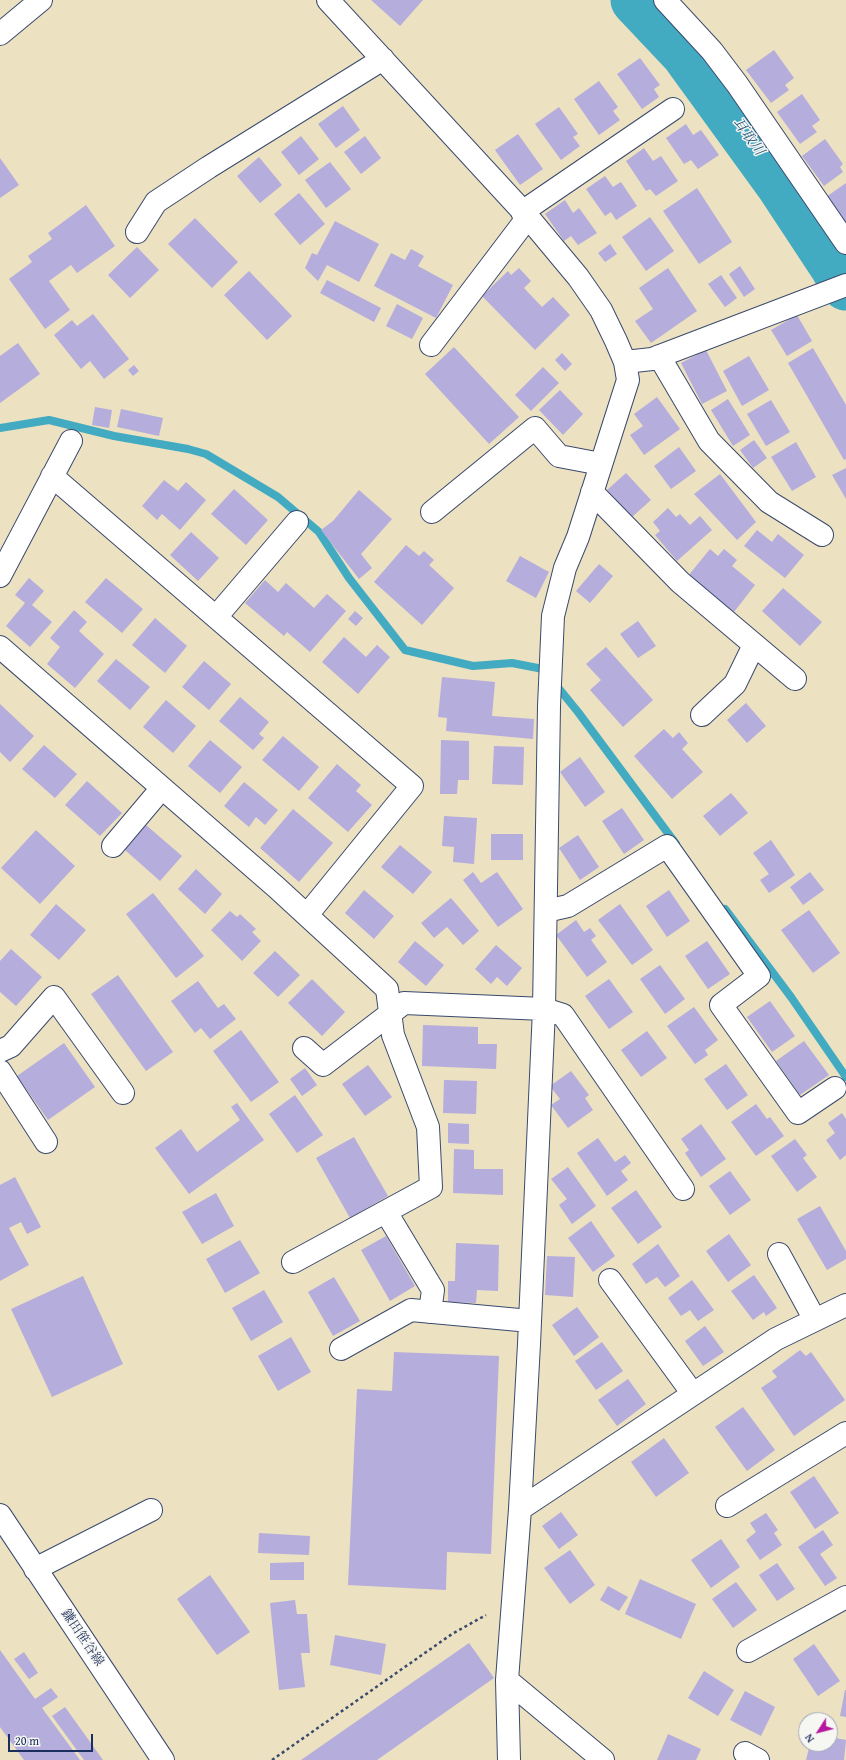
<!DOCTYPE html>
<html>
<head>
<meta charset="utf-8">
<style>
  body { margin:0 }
  #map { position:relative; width:846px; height:1760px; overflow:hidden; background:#ece1c1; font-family:"Gentium Book Plus",serif }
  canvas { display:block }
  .north { position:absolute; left:798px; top:1712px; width:40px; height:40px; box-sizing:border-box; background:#f6f6f2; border:1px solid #9ea6b7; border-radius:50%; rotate:234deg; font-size:11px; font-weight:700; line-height:16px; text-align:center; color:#1b2f5e }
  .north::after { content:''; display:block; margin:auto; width:14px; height:18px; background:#b5179e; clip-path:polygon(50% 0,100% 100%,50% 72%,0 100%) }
  .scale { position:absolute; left:8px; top:1734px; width:85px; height:18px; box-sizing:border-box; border:2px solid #1b2f5e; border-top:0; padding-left:5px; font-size:12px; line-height:14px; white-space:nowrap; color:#1b2f5e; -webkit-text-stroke:3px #f6f6f2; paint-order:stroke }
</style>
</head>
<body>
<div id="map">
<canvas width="846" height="1760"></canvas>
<div class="north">N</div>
<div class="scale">20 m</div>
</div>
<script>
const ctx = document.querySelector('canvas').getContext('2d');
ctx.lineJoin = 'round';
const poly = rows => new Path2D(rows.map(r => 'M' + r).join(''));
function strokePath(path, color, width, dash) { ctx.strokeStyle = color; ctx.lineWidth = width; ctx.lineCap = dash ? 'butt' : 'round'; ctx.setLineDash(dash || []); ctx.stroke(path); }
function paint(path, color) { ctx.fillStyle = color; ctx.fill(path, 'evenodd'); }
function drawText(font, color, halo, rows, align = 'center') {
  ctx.font = font + ' "Gentium Book Plus","Noto Serif JP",serif'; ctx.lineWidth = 3; ctx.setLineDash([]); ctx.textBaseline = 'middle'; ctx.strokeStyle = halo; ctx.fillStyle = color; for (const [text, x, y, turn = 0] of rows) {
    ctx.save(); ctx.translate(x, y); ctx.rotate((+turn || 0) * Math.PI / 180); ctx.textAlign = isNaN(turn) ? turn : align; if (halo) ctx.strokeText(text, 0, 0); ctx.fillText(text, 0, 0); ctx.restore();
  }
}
strokePath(poly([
  [0,428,49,420,114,436,188,449,206,454,278,497,319,532,349,578,405,650,473,666,512,663,543,669,578,712,676,844],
  [725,909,791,997,846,1077]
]), '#42abc1', 8);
strokePath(poly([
  [636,0,686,53,781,184,835,266,846,285]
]), '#42abc1', 51);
paint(poly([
  [371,0,423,0,400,26],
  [774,50,794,78,785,85,789,90,771,103,746,70],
  [640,58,660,85,654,89,659,97,642,109,617,74],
  [599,81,618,107,613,111,620,120,599,135,574,99],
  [802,94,820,120,812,126,817,132,800,144,777,112],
  [343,106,360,130,336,148,318,124],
  [559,107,578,134,573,137,580,146,561,160,535,124],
  [686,124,693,135,701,130,719,155,698,169,691,160,684,164,666,138],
  [518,134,543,169,520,185,495,150],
  [301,136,319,159,299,175,281,152],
  [365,136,381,158,361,174,344,152],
  [825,139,843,164,840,167,843,172,824,186,802,156],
  [644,148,653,161,661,156,678,181,656,196,650,189,646,191,626,161],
  [259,157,282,185,260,203,237,176],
  [0,158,19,185,0,198],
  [330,162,351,189,326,208,305,180],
  [605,176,613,187,621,182,637,206,616,220,611,212,605,216,586,189],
  [846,183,846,225,826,197],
  [697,188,732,242,699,264,663,211],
  [299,193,325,224,300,245,274,214],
  [565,200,573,213,579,208,597,233,578,245,571,236,564,241,545,214],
  [86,205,115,246,77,273,71,265,49,281,70,310,45,329,9,279,32,262,28,256,52,239,48,233],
  [650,217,674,251,646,271,622,237],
  [195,218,238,262,212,288,168,244],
  [335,221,379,244,359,282,327,265,318,281,305,268,312,253,317,255],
  [610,244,617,254,605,262,598,253],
  [137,247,159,270,130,298,108,275],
  [411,249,424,256,418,266,453,285,436,318,374,286,391,253,405,260],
  [740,266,755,289,744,297,729,274],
  [519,268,531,281,524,288,542,307,553,297,570,315,535,350,482,296,508,271,511,275],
  [668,268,697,311,651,343,635,321,653,309,639,288],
  [249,271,292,316,267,340,224,295],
  [721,275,737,298,725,307,708,284],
  [327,280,381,308,374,322,320,293],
  [397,304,423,318,412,339,386,326],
  [93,314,129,359,104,379,90,361,81,369,54,335,72,320,77,326],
  [797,315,812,341,787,356,771,330],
  [18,343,40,374,0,403,0,356],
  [454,347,519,417,489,444,425,374],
  [813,348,846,405,846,459,844,460,788,363],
  [706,350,727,391,702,404,681,363],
  [562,353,572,364,565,371,555,360],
  [749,356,769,390,742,406,723,371],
  [134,365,139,371,133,376,128,370],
  [543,367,559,383,531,411,515,395],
  [560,390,583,414,563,435,539,410],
  [657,397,680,429,644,455,630,435,643,426,634,414],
  [728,399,750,435,733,446,711,410],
  [771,400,790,432,766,446,747,414],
  [95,407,112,410,109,428,92,425],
  [121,409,163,418,159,436,117,427],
  [754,440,767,458,753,468,740,450],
  [796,442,816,477,792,491,771,457],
  [679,447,696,471,671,489,654,466],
  [846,468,846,499,832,475],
  [626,473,651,500,632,517,607,490],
  [720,474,756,522,737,540,694,494],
  [164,480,178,491,186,482,206,500,180,530,162,514,157,520,142,506],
  [234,489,268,520,246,545,211,514],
  [359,490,392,519,361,554,372,568,359,579,321,530,333,521],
  [668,508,676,517,680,514,690,525,700,516,712,530,677,561,655,535,660,531,653,522],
  [757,530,772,542,778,534,804,555,785,578,744,546],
  [191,532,219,558,198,581,170,555],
  [406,545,419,556,424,551,434,560,429,565,454,588,422,625,374,582],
  [710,549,718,556,724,549,737,560,732,566,755,585,734,612,688,576],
  [520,556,549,572,536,598,506,581],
  [599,564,613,576,590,603,576,591],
  [29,578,44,591,32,605,52,622,30,647,6,626,25,603,15,595],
  [106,578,143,609,122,633,85,602],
  [265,580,278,592,286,583,314,608,327,594,346,611,310,652,287,632,284,636,245,603],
  [783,588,822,622,800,646,762,611],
  [74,610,87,622,79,631,104,654,75,688,47,664,60,647,50,638],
  [355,611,363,618,356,626,348,619],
  [155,618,187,646,165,673,132,645],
  [638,621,656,646,638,658,620,634],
  [344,637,366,657,377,645,390,657,358,694,322,662],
  [606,647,653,700,623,727,590,690,601,680,586,664],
  [116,659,150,687,130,710,97,681],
  [204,661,231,684,209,710,182,687],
  [442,677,495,682,492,716,534,719,533,739,446,731,447,718,438,717],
  [240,697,269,722,259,734,264,738,253,750,219,721],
  [166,700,196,726,173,753,143,727],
  [746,703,766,726,747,743,727,720],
  [0,704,34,736,10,762,0,752],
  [664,729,673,738,679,732,688,743,682,749,703,772,672,799,634,756],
  [283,736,319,767,299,791,262,760],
  [210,740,242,767,220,793,188,766],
  [441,740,469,741,469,780,458,780,457,794,440,794],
  [44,745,77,774,55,798,22,769],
  [494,746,524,747,523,785,492,784],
  [580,757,605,792,585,807,560,772],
  [337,764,361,785,356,791,372,805,348,832,308,798],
  [87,781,122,813,100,836,65,805],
  [244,782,278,810,265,825,256,817,249,827,224,806],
  [731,793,748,813,720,836,703,816],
  [622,808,644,840,624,854,602,821],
  [293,809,333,843,299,882,260,848],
  [444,816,477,818,474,864,453,862,454,847,442,846],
  [146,825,182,856,160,881,125,850],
  [36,830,75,866,40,904,1,868],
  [491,834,523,834,523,860,491,860],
  [578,835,599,867,580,880,559,848],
  [771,840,795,875,769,893,760,880,769,874,753,853],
  [400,845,432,872,413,894,381,867],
  [196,869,222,894,205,914,178,889],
  [473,872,481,883,497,872,523,909,498,927,463,880],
  [810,872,824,890,803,905,790,887],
  [364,890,394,916,374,939,345,913],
  [669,890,690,921,667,937,646,906],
  [153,893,204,956,176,978,126,914],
  [451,898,479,931,463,945,447,927,434,938,421,923],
  [56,904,86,930,59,960,30,935],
  [620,904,653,950,632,965,598,920],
  [809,910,840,953,813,973,781,930],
  [230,911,237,917,240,914,256,929,252,932,261,941,242,961,211,930],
  [576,920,584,932,590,928,596,936,591,940,607,962,587,977,556,935],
  [415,941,444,965,426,986,398,962],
  [707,941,730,974,708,989,685,956],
  [496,945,522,968,507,986,497,977,491,984,475,969],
  [11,949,42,977,16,1006,0,992,0,961],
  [275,951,300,975,278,997,253,973],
  [660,965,685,999,665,1014,640,979],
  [118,975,173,1052,146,1071,91,994],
  [312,979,345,1012,322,1036,288,1003],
  [609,979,633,1012,609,1029,585,996],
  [198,981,218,1008,224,1004,236,1019,210,1039,201,1028,195,1033,171,1001],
  [770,1001,795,1036,772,1052,747,1017],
  [694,1007,718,1040,705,1050,708,1055,695,1064,667,1026],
  [423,1025,478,1027,478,1044,497,1044,496,1069,422,1066],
  [241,1030,279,1082,251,1102,213,1051],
  [647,1031,667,1058,641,1077,621,1050],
  [804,1041,829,1075,800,1095,776,1061],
  [64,1043,95,1087,48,1120,17,1076],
  [726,1064,748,1095,727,1110,704,1079],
  [368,1065,392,1097,365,1116,342,1084],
  [305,1068,317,1085,302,1096,290,1079],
  [571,1071,589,1095,585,1098,593,1110,568,1128,551,1105,560,1099,550,1086],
  [444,1080,477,1081,476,1114,443,1113],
  [295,1095,323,1135,297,1153,269,1114],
  [237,1103,264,1140,189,1194,155,1148,181,1129,197,1152,240,1120,231,1107],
  [756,1104,767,1119,770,1117,784,1136,756,1156,731,1122],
  [842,1113,846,1119,846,1155,840,1160,826,1140,835,1133,828,1123],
  [448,1123,469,1124,469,1144,448,1143],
  [701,1124,726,1159,701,1177,685,1153,689,1150,681,1139],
  [354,1137,388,1196,350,1218,316,1158],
  [598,1138,615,1162,625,1155,631,1163,621,1171,628,1180,607,1196,577,1153],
  [795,1139,807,1155,803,1158,817,1177,797,1192,771,1156],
  [454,1149,474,1150,474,1169,503,1169,503,1195,453,1193],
  [568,1167,596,1206,572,1224,559,1205,567,1199,551,1179],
  [730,1171,751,1200,730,1215,709,1186],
  [15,1177,41,1227,27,1234,21,1222,9,1228,29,1265,0,1281,0,1185],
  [636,1190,662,1227,638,1244,611,1208],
  [216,1193,234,1226,202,1244,182,1212],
  [820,1206,846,1251,846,1259,827,1270,797,1219],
  [591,1221,615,1256,593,1272,568,1238],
  [729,1234,751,1265,728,1282,706,1251],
  [386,1236,415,1286,390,1301,361,1250],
  [240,1240,260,1273,225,1293,206,1259],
  [456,1243,499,1245,498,1291,477,1290,476,1303,448,1302,448,1281,455,1281],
  [658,1244,680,1276,665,1287,657,1277,646,1284,632,1264],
  [547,1256,575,1257,573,1297,545,1295],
  [754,1275,777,1308,766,1316,764,1312,753,1320,731,1291],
  [83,1276,123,1364,52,1397,11,1309],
  [334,1277,360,1321,333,1336,308,1292],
  [692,1280,714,1310,698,1321,690,1310,681,1316,668,1298],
  [264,1290,283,1322,251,1341,232,1308],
  [577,1307,599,1337,574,1356,552,1325],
  [705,1326,724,1352,703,1366,685,1341],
  [291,1337,311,1372,278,1391,258,1356],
  [602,1342,623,1371,596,1390,575,1361],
  [800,1350,806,1356,811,1352,845,1400,794,1436,761,1388,777,1377,772,1371],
  [394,1352,499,1356,491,1554,447,1552,446,1590,348,1585,357,1389,392,1391],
  [628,1379,646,1404,617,1426,598,1400],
  [743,1407,775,1450,747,1471,715,1427],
  [664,1438,689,1473,656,1497,631,1462],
  [814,1476,839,1513,815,1529,790,1492],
  [561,1512,578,1535,559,1549,542,1526],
  [766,1513,778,1530,774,1533,782,1545,760,1560,746,1540,756,1532,750,1523],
  [823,1530,833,1545,820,1554,837,1578,825,1586,798,1547],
  [259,1533,310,1536,309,1555,258,1553],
  [721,1539,740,1567,711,1588,691,1560],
  [570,1550,595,1585,570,1604,544,1568],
  [304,1562,304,1580,270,1580,270,1563],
  [777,1563,795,1589,777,1601,759,1575],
  [210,1575,250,1632,217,1655,177,1599],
  [640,1579,696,1604,681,1639,625,1614],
  [736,1582,757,1610,733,1628,712,1599],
  [608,1586,628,1597,619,1611,600,1600],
  [295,1600,297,1614,307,1614,310,1653,301,1653,305,1687,279,1690,270,1603],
  [335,1635,386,1644,381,1675,330,1665],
  [469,1643,494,1678,377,1760,301,1760],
  [814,1644,840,1681,818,1696,793,1659],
  [0,1650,35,1699,51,1688,58,1697,42,1708,80,1760,24,1760,0,1727],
  [24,1652,38,1673,29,1679,14,1659],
  [704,1671,734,1690,718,1716,688,1698],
  [845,1690,846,1690,846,1717,840,1716],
  [745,1691,775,1707,761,1736,730,1720],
  [65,1707,103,1760,84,1760,52,1716],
  [668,1734,701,1749,696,1760,657,1760],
  [830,1737,846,1740,844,1760,806,1760,810,1744,830,1744]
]), '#b5addc');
const minor = poly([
  [328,0,528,217,578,277,601,310,616,341,625,362,628,380,578,537,565,568,553,616,549,706,544,1009,529,1344,520,1509,507,1680,509,1760],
  [665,0,712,51,737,84,846,243],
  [0,34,41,0],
  [522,212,673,109],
  [137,232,156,202,209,167,383,59],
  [431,345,528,217],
  [659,356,709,441,769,502,822,535],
  [625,362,652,359,846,285],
  [52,476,412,786,307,915],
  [592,492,680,582,795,679],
  [432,512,535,428,559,456,601,464],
  [0,576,71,441],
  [216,617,297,522],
  [0,647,276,887,387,989,393,1035,428,1127,431,1187,293,1262],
  [702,715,735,684,754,645],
  [113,846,162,788],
  [546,911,568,906,667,846,759,976,721,1005,798,1113,835,1088],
  [304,1048,323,1065,404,1003,544,1009,563,1015,683,1189],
  [0,1051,11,1046,54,997,123,1093],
  [0,1071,46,1142],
  [386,1212,433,1290,430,1312],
  [779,1254,815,1320],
  [610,1280,693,1394],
  [341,1349,411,1310,530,1321],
  [727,1506,846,1433],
  [520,1509,776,1339,846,1305],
  [0,1515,163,1760],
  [35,1569,151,1510],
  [748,1651,846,1597],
  [507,1680,603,1760],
  [745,1753,758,1760]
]);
strokePath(minor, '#3a4a6d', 24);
strokePath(poly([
  [272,1760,452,1634,486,1615]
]), '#3a4a6d', 2.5, [3, 3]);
strokePath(minor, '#fff', 22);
drawText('13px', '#1b2f5e', '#f6f6f2', [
  ["鎌田笹谷線",82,1638,56]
]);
drawText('italic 14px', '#295a81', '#f6f6f2', [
  ["耳取川",748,137,54]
]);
</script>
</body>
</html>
